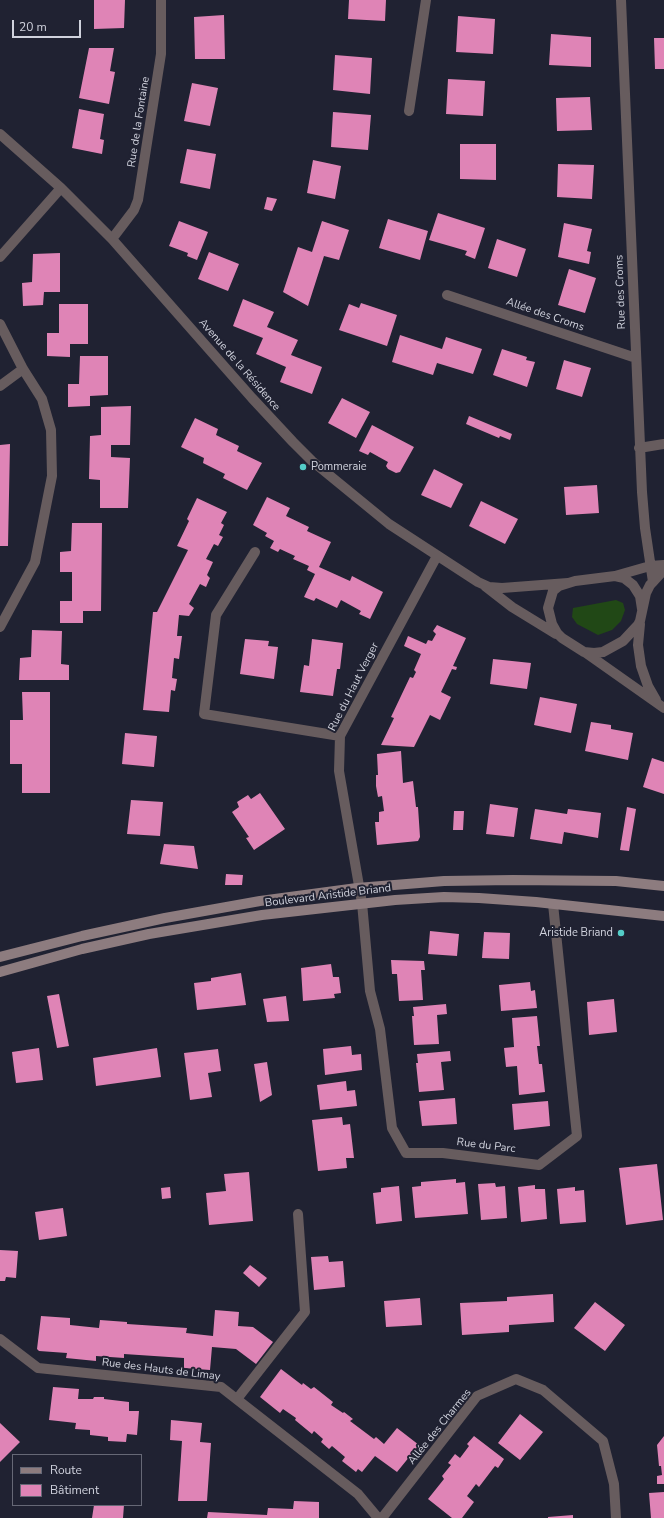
<!DOCTYPE html>
<html>
<head>
<meta charset="utf-8">
<style>
  body { margin:0 }
  #map { position:relative; width:664px; height:1518px; overflow:hidden; background:#202232; font-family:"Nunito Sans",sans-serif }
  canvas { display:block }
  .legend { position:absolute; left:12px; top:1454px; width:130px; height:52px; box-sizing:border-box; background:#202232; border:1px solid #666876; margin:0; padding:5px 7px; list-style:none; font-size:12px; color:#d0d2dd }
  .legend li { display:flex; align-items:center; gap:8px; height:20px }
  .legend b { width:20px; border:1px solid #666876 }
  .scale { position:absolute; left:12px; top:20px; width:69px; height:18px; box-sizing:border-box; border:2px solid #d0d2dd; border-top:0; padding-left:5px; font-size:12px; line-height:14px; white-space:nowrap; color:#d0d2dd; -webkit-text-stroke:3px #202232; paint-order:stroke }
</style>
</head>
<body>
<div id="map">
<canvas width="664" height="1518"></canvas>
<ul class="legend">
<li><b style="height:5px;background:#8d7c7f"></b>Route</li>
<li><b style="height:11px;background:#df84b6"></b>Bâtiment</li>
</ul>
<div class="scale">20 m</div>
</div>
<script>
const ctx = document.querySelector('canvas').getContext('2d');
ctx.lineJoin = 'round';
function paint(path, color) { ctx.fillStyle = color; ctx.fill(path, 'evenodd'); }
const poly = rows => new Path2D(rows.map(r => 'M' + r).join(''));
function strokePath(path, color, width, dash) { ctx.strokeStyle = color; ctx.lineWidth = width; ctx.lineCap = dash ? 'butt' : 'round'; ctx.setLineDash(dash || []); ctx.stroke(path); }
function drawText(font, color, halo, rows, align = 'center') {
  ctx.font = font + ' "Nunito Sans",sans-serif'; ctx.lineWidth = 4; ctx.setLineDash([]); ctx.textBaseline = 'middle'; ctx.strokeStyle = halo; ctx.fillStyle = color; for (const [text, x, y, turn = 0] of rows) {
    ctx.save(); ctx.translate(x, y); ctx.rotate((+turn || 0) * Math.PI / 180); ctx.textAlign = isNaN(turn) ? turn : align; if (halo) ctx.strokeText(text, 0, 0); ctx.fillText(text, 0, 0); ctx.restore();
  }
}
paint(poly([
  [616,600,623,603,625,610,621,621,612,630,598,635,577,624,572,617,573,608]
]), '#214816');
paint(poly([
  [94,0,125,0,124,28,94,29],
  [349,0,386,0,385,21,348,19],
  [224,15,225,59,195,59,194,17],
  [458,16,495,19,493,54,456,52],
  [551,34,591,37,591,67,549,65],
  [654,38,664,38,664,69,655,69],
  [89,48,114,48,110,71,115,72,109,104,79,98],
  [335,55,372,58,370,94,333,90],
  [448,79,485,81,483,116,446,114],
  [192,83,218,88,210,126,184,121],
  [590,97,592,130,557,131,556,98],
  [79,109,104,114,100,139,104,140,102,154,72,148],
  [333,112,371,115,368,150,331,147],
  [460,144,496,144,496,180,460,179],
  [187,149,216,154,210,189,180,183],
  [313,160,341,166,335,199,307,193],
  [558,164,594,165,592,199,557,197],
  [267,197,277,199,272,211,264,209],
  [438,213,485,228,475,259,465,255,467,251,429,240],
  [388,219,428,231,420,260,379,248],
  [179,221,208,232,197,260,187,256,188,253,169,246],
  [322,221,349,230,339,260,324,256,308,306,283,292,298,247,312,252],
  [564,223,592,229,587,251,591,252,589,264,558,257],
  [497,239,526,249,517,277,488,268],
  [209,252,239,264,228,291,198,279],
  [60,253,60,292,44,292,43,305,23,306,22,283,32,282,33,254],
  [569,269,596,278,585,313,558,305],
  [243,299,274,312,267,327,298,340,291,355,322,367,312,394,280,382,286,367,256,354,263,338,233,326],
  [361,303,397,315,387,346,339,330,349,304,359,308],
  [59,304,88,304,88,344,70,344,70,357,47,356,47,333,59,333],
  [400,335,442,349,446,337,482,349,473,374,437,363,433,375,392,362],
  [502,349,527,357,526,360,535,362,527,387,493,375],
  [80,356,108,356,108,395,90,396,90,406,68,407,68,384,79,384],
  [564,360,591,368,582,397,556,389],
  [342,398,370,412,356,438,328,423],
  [131,406,130,445,111,445,111,457,130,458,128,508,100,508,100,480,89,479,90,436,101,435,101,407],
  [469,416,512,434,510,440,500,436,499,438,466,424],
  [195,418,218,429,216,435,239,446,237,451,262,463,247,490,223,478,225,474,203,463,204,458,181,447],
  [372,425,414,447,400,472,396,473,388,469,386,466,388,462,370,452,368,455,359,451],
  [10,444,8,546,0,546,0,445],
  [434,469,463,484,451,508,421,495],
  [597,485,599,513,566,515,564,487],
  [267,497,290,508,286,516,309,527,307,531,331,542,319,567,350,581,352,576,383,592,370,619,359,614,361,611,341,600,337,608,316,598,314,601,304,597,315,574,307,570,309,566,293,559,295,556,280,549,278,552,270,548,274,541,265,536,267,533,253,525],
  [197,498,227,512,221,523,224,525,219,535,223,537,218,546,214,544,206,559,213,562,207,575,210,578,206,587,200,584,189,604,194,608,189,616,179,615,177,636,182,636,179,659,174,658,172,678,177,679,175,691,171,690,169,712,143,710,153,612,157,612,188,550,177,546,189,521,187,519],
  [481,501,518,519,505,544,469,526],
  [72,523,102,523,101,611,83,611,83,623,60,623,60,601,72,601,72,572,60,572,60,552,71,551],
  [437,625,466,638,453,666,457,667,456,670,452,669,441,692,451,697,440,720,430,715,414,747,381,745,394,718,391,717,410,677,413,678,416,672,414,670,421,654,404,646,408,636,426,644,428,640,432,641,436,634,433,631],
  [32,630,62,631,61,664,69,665,69,680,19,680,20,658,31,657],
  [245,639,269,641,268,646,278,647,274,679,240,674],
  [312,639,343,643,340,669,337,669,333,696,300,692,304,665,309,666],
  [493,659,531,663,527,689,490,684],
  [22,692,50,692,50,793,22,793,22,764,10,764,10,720,23,720],
  [540,697,577,704,571,733,534,725],
  [591,722,611,725,611,729,633,733,628,760,585,751],
  [125,733,157,736,154,767,122,764],
  [401,751,403,783,413,781,416,807,418,807,420,837,418,841,377,845,375,822,379,822,379,812,384,811,382,796,378,797,376,786,376,775,378,775,377,754],
  [652,758,664,762,664,794,643,787],
  [260,793,285,829,254,850,246,838,249,837,232,812,239,807,237,802,248,795,251,799],
  [131,800,163,802,160,836,127,834],
  [490,804,518,808,514,837,486,834],
  [627,807,636,809,629,851,620,850],
  [535,809,567,814,568,809,601,813,598,838,564,832,562,844,530,839],
  [454,811,464,811,463,830,453,830],
  [164,844,194,846,198,869,160,864],
  [226,874,243,875,242,885,225,885],
  [430,931,459,934,457,956,428,954],
  [484,932,510,933,509,959,482,958],
  [391,960,424,961,425,970,421,970,423,1000,399,1001,397,974,392,974],
  [331,964,333,977,339,977,341,993,334,994,335,998,303,1001,301,968],
  [241,973,246,1005,197,1010,194,983,211,981,211,978],
  [530,982,531,991,535,990,537,1008,501,1011,499,985],
  [59,994,69,1046,57,1048,47,996],
  [286,996,289,1021,267,1022,263,999],
  [614,999,617,1032,589,1035,587,1002],
  [446,1004,447,1014,437,1015,439,1044,414,1045,412,1016,414,1016,413,1007],
  [537,1016,540,1046,537,1046,539,1064,542,1064,545,1092,519,1095,517,1066,506,1067,504,1048,514,1047,512,1018],
  [351,1046,352,1055,361,1054,362,1070,325,1075,323,1049],
  [39,1048,43,1080,16,1083,12,1052],
  [157,1048,161,1077,96,1086,93,1058],
  [218,1049,221,1071,208,1073,212,1097,190,1100,184,1053],
  [450,1051,451,1061,441,1062,444,1090,419,1092,416,1063,418,1063,417,1054],
  [267,1062,272,1095,260,1102,254,1064],
  [346,1081,347,1091,355,1090,357,1106,320,1110,317,1085],
  [455,1098,457,1124,422,1126,419,1101],
  [548,1101,550,1126,514,1130,512,1104],
  [342,1117,343,1125,350,1124,354,1158,346,1158,347,1168,318,1171,312,1120],
  [657,1164,663,1220,626,1225,619,1168],
  [249,1172,253,1221,209,1225,206,1193,226,1191,224,1174],
  [456,1179,456,1183,465,1182,468,1214,415,1218,412,1187,421,1186,421,1182],
  [495,1183,496,1187,505,1186,507,1218,481,1220,478,1184],
  [535,1185,535,1189,545,1189,547,1219,521,1222,518,1187],
  [399,1186,402,1221,376,1224,373,1193,381,1192,381,1188],
  [170,1187,171,1198,162,1199,161,1188],
  [575,1187,575,1191,584,1190,586,1222,560,1224,557,1189],
  [63,1208,67,1236,39,1240,35,1212],
  [0,1250,18,1251,16,1278,6,1277,5,1281,0,1281],
  [328,1256,329,1262,343,1261,345,1287,314,1290,311,1257],
  [250,1265,267,1278,259,1287,243,1273],
  [553,1294,554,1322,509,1325,509,1332,462,1335,460,1303,507,1301,507,1297],
  [420,1298,422,1325,386,1327,384,1301],
  [595,1302,625,1325,605,1351,574,1328],
  [215,1310,239,1312,238,1326,253,1327,273,1342,256,1364,236,1349,212,1347,210,1370,184,1368,184,1358,124,1354,124,1358,96,1356,96,1361,66,1358,67,1353,39,1351,37,1349,41,1316,70,1318,70,1325,99,1328,100,1320,127,1322,127,1324,187,1328,186,1333,213,1336],
  [281,1369,302,1385,303,1383,311,1389,314,1387,333,1402,331,1405,343,1413,344,1412,353,1419,350,1421,374,1439,376,1437,384,1444,397,1428,419,1445,397,1472,375,1456,362,1472,358,1469,356,1472,342,1461,345,1457,332,1446,329,1449,321,1442,323,1439,314,1431,312,1434,295,1420,296,1418,283,1409,280,1413,260,1397],
  [53,1387,79,1389,78,1399,93,1399,94,1397,104,1397,104,1399,129,1402,129,1411,139,1411,137,1435,127,1434,126,1442,108,1441,108,1437,90,1435,90,1430,75,1429,76,1423,49,1420],
  [520,1414,543,1432,520,1460,498,1443],
  [171,1420,202,1423,200,1442,211,1443,207,1501,178,1501,182,1441,170,1440],
  [0,1423,20,1442,0,1462],
  [474,1436,504,1459,498,1468,495,1466,479,1487,476,1484,467,1496,474,1502,462,1518,452,1518,428,1499,444,1479,442,1476,451,1465,448,1463,455,1454,460,1458,469,1446,467,1444],
  [664,1436,664,1484,657,1484,657,1476,662,1475,661,1466,659,1466,657,1445],
  [664,1492,664,1518,651,1518,649,1493],
  [294,1501,319,1502,319,1518,207,1518,208,1512,267,1515,268,1508,293,1509],
  [94,1505,124,1505,123,1518,92,1518],
  [573,1515,573,1518,548,1518,548,1517]
]), '#df84b6');
strokePath(poly([
  [621,0,642,492,645,528,653,582],
  [409,111,426,0],
  [0,134,61,188,112,239,252,398,293,442,312,461,389,524,478,582,489,587,502,588,568,583],
  [112,239,134,210,138,200,161,54,161,0],
  [0,257,61,188],
  [447,295,636,358],
  [0,324,23,369,42,399,51,430,52,476,35,562,0,627],
  [0,386,23,369],
  [639,448,664,444],
  [255,552,216,615,204,714,340,736],
  [437,556,340,736,339,771,362,903,370,991,380,1029,392,1128,406,1153,443,1153,539,1165,577,1136,553,904],
  [615,576,650,566,664,565],
  [485,586,512,607,556,634],
  [642,609,640,596,633,585,624,578,615,576,575,581,559,586,553,591,548,608,552,624,557,633,562,638,584,652,594,653,603,652,623,641,638,625,640,621,646,593,650,585,664,570],
  [640,624,638,645,641,666,648,686,656,700],
  [586,653,664,708],
  [0,1339,38,1368,221,1387,358,1494,378,1518],
  [237,1399,305,1312,298,1214],
  [382,1518,477,1396,516,1379,543,1390,603,1441,614,1484,616,1518]
]), '#675c5e', 10);
strokePath(poly([
  [0,957,82,936,165,918,260,901,357,888,444,881,513,880,616,881,664,886],
  [0,972,82,949,149,934,262,915,395,900,444,897,479,898,536,902,664,916]
]), '#8d7c7f', 10);
for (const [x, y, r, color] of [
  [303,467,4,"#54cdc8"],
  [621,933,4,"#54cdc8"]
]) { const dot = new Path2D(); dot.arc(x, y, r, 0, 2 * Math.PI); ctx.fillStyle = color; ctx.fill(dot); strokePath(dot, '#202232', 1.5); }
drawText('11px', '#d0d2dd', '#202232', [
  ["Rue de la Fontaine",139,122,-81],
  ["Rue des Croms",621,292,-92],
  ["Allée des Croms",545,315,19],
  ["Avenue de la Résidence",239,365,49],
  ["Rue du Haut Verger",354,687,-63],
  ["Boulevard Aristide Briand",328,896,-7],
  ["Rue du Parc",486,1146,7],
  ["Rue des Hauts de Limay",161,1370,7],
  ["Allée des Charmes",440,1427,-51]
]);
drawText('11px', '#d0d2dd', '#202232', [
  ["Pommeraie",311,467],
  ["Aristide Briand",613,933,"right"]
], 'left');
</script>
</body>
</html>
